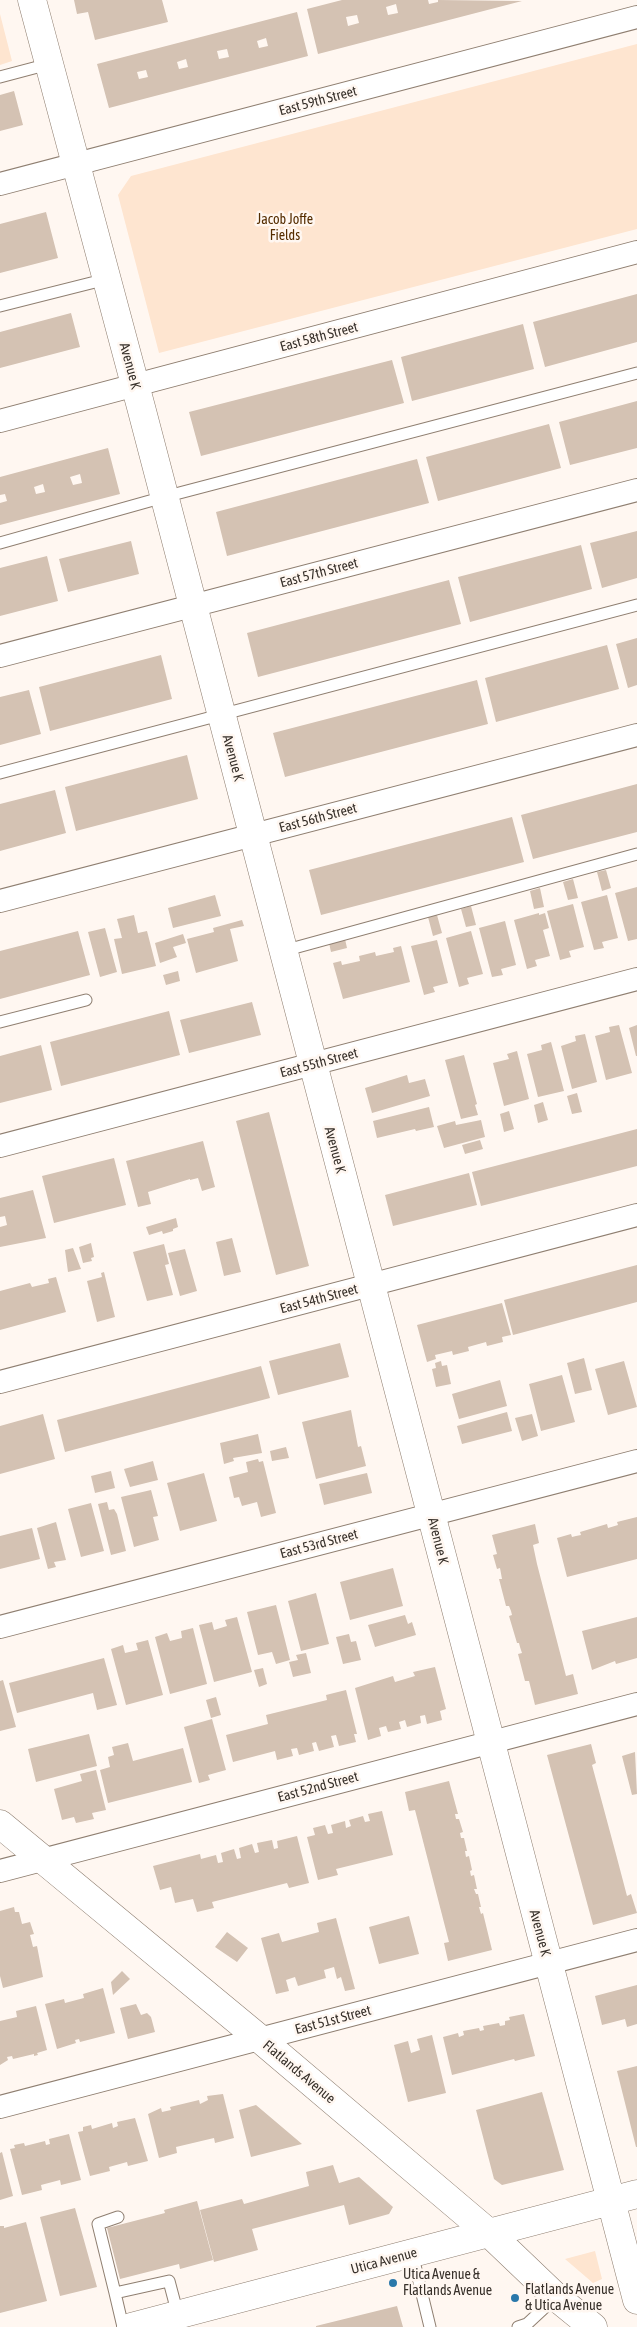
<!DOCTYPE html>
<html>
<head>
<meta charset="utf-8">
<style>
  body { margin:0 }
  canvas { display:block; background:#fff7f1 }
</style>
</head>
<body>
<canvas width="637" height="2327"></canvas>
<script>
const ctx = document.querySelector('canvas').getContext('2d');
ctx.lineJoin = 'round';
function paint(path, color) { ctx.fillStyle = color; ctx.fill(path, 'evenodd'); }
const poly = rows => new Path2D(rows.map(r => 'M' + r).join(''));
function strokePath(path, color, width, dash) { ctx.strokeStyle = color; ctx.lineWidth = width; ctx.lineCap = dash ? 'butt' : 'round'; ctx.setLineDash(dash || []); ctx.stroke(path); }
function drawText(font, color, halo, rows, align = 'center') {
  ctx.font = font + ' "Asap Condensed",sans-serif'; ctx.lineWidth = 5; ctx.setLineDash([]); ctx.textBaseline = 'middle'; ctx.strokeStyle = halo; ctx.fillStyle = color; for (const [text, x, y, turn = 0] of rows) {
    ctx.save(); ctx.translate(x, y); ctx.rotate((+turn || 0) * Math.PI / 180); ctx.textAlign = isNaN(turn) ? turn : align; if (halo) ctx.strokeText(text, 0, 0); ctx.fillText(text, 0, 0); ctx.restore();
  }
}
paint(poly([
  [0,14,12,61,0,65],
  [637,44,637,229,159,353,118,195,131,176],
  [595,2251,602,2279,593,2283,565,2259]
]), '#fee5d0');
paint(poly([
  [74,0,162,0,168,22,95,40,88,12,77,14],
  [342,0,428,0,429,4,438,2,438,0,522,1,318,54,307,9],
  [396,4,398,13,388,15,386,7],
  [357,15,359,23,348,26,346,17],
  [297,12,308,56,109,108,97,64],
  [266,38,268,46,259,48,257,41],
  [227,49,229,57,219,59,217,51],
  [186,59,188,67,179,69,177,62],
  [146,70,148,77,139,79,137,72],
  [14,91,23,125,0,131,0,95],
  [46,212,58,258,0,273,0,224],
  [637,294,637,342,545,367,533,322],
  [71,313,80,347,0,368,0,332],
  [523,324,534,369,412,401,401,357],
  [392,360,404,403,201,456,189,412],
  [637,401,637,448,570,465,559,422],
  [549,424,561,468,438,501,426,457],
  [108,448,120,494,0,525,0,503,7,501,5,494,0,495,0,477],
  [80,474,82,483,73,485,70,477],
  [43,484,45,492,36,494,34,487],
  [417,459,429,503,227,556,216,512],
  [637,531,637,578,602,588,590,543],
  [131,541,139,574,68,592,59,559],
  [581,545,592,589,470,622,458,577],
  [47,556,58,601,0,616,0,568],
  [449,580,461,624,258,677,247,633],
  [637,638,637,685,628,688,616,644],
  [607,645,619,689,496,722,485,678],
  [161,655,172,699,50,731,39,687],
  [477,680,488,724,285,777,273,733],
  [29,690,41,734,0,745,0,697],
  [187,755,198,799,76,831,65,787],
  [637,784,637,832,533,859,521,815],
  [55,790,66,833,0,851,0,804],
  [512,817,524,862,321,915,309,870],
  [606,870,611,888,602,891,597,872],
  [573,879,578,898,568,900,563,882],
  [637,887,637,939,628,941,615,893],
  [540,888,544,907,534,909,530,891],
  [215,895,221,916,173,928,168,908],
  [607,895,618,938,602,942,604,948,594,950,581,902],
  [573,904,584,947,569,951,571,957,560,960,547,911],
  [471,906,476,925,466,927,461,909],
  [539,913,539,915,545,913,549,928,543,930,550,956,535,960,537,966,527,969,514,920],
  [134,915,138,933,147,931,156,966,122,974,114,939,122,938,117,919],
  [437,915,442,933,433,936,428,917],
  [242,920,244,926,230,929,238,961,196,973,187,939,214,932,213,928],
  [505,921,516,965,501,969,503,975,492,977,479,928],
  [105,928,117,972,100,977,88,932],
  [78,931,90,975,0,999,0,951],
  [471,931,483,974,467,978,469,984,459,987,446,938],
  [183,934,186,943,173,947,177,957,160,963,155,943],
  [345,939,347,948,331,952,329,943],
  [437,940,448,983,433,987,435,992,424,995,411,946],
  [401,946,410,982,343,999,333,963,341,961,342,965,360,961,359,956,375,952,376,956,394,952,393,948],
  [178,971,180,981,166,985,163,975],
  [252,1002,261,1035,189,1053,180,1020],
  [169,1011,180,1055,61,1086,50,1042],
  [619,1025,632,1073,606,1080,595,1036,610,1032,609,1027],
  [637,1025,637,1056,636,1056,629,1028],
  [585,1034,597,1082,572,1089,561,1046,576,1041,575,1036],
  [551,1042,564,1091,538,1097,527,1054,542,1050,541,1045],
  [41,1045,52,1090,0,1103,0,1056],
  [517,1051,529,1099,504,1106,493,1063,509,1059,507,1054],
  [464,1055,477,1104,475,1105,478,1115,461,1119,445,1060],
  [407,1075,409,1083,425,1079,430,1096,372,1113,365,1088],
  [577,1093,582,1112,572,1114,567,1096],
  [543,1102,548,1120,538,1123,534,1105],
  [429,1107,434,1127,416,1131,415,1129,377,1138,373,1121],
  [509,1111,514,1129,504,1132,500,1114],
  [269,1112,309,1266,276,1275,236,1121],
  [481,1120,485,1137,444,1148,437,1126,455,1121,456,1125],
  [637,1129,637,1166,481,1206,472,1172],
  [480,1140,483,1149,465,1154,462,1145],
  [203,1141,215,1187,202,1191,198,1178,190,1180,190,1179,148,1192,151,1204,138,1207,126,1161],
  [114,1158,126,1205,54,1223,42,1176],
  [469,1173,477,1205,393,1226,385,1195],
  [33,1190,46,1238,0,1247,0,1227,7,1225,5,1216,0,1217,0,1198],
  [176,1218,178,1227,173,1229,173,1231,163,1234,162,1231,149,1235,146,1227],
  [232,1238,241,1272,224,1276,216,1242],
  [91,1243,94,1257,91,1258,92,1261,83,1263,79,1247],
  [164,1244,169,1264,165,1265,173,1295,147,1301,133,1252],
  [73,1248,81,1269,68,1272,65,1250],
  [185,1249,197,1291,180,1296,168,1253],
  [637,1265,637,1302,513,1335,504,1300],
  [104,1272,115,1317,97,1322,87,1281,102,1277,101,1273],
  [56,1277,66,1312,0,1330,0,1291,30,1283,32,1287,49,1283,48,1279],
  [502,1303,511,1335,502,1337,503,1342,487,1346,486,1342,468,1347,469,1351,453,1355,452,1351,435,1355,436,1359,427,1362,417,1325],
  [340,1343,349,1377,278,1395,269,1361],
  [584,1358,592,1390,575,1394,567,1363],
  [441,1361,442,1366,447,1365,451,1384,436,1387,432,1369,436,1368,435,1363],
  [624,1361,637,1407,608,1415,595,1369],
  [261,1366,270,1398,65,1452,57,1420],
  [562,1375,575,1422,541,1431,529,1384],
  [500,1380,507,1406,459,1419,452,1394],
  [351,1410,358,1447,361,1446,366,1466,316,1479,302,1422],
  [507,1412,512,1431,462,1444,457,1426],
  [43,1414,55,1459,0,1474,0,1426],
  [532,1414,538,1436,522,1441,515,1418],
  [258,1434,262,1453,233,1458,234,1461,224,1464,220,1443],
  [286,1447,289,1458,272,1461,270,1451],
  [258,1459,259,1462,263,1461,276,1513,261,1517,257,1502,242,1506,239,1497,234,1498,229,1477,248,1472,246,1462],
  [153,1461,158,1480,130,1487,124,1469],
  [111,1471,115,1488,95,1493,91,1476],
  [204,1473,217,1521,180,1531,167,1483],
  [367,1473,372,1493,324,1505,319,1484],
  [151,1490,158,1516,153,1517,159,1540,134,1547,121,1497],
  [107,1502,109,1510,114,1509,117,1514,126,1551,111,1555,98,1504],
  [91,1503,104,1551,81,1557,68,1509],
  [637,1517,637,1559,567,1577,557,1538,571,1534,572,1537,576,1536,581,1535,580,1532,607,1524,608,1528,618,1525,617,1522],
  [56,1522,66,1560,54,1562,56,1567,48,1569,37,1528],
  [535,1524,539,1543,533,1545,537,1564,566,1676,573,1674,578,1694,535,1705,529,1681,525,1681,518,1654,522,1653,520,1647,519,1643,517,1643,509,1616,512,1615,511,1611,509,1606,506,1606,499,1579,502,1579,500,1568,497,1569,493,1555,497,1554,492,1535],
  [32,1528,40,1559,0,1569,0,1536],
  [393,1568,403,1606,350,1620,340,1582],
  [316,1593,329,1644,301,1651,288,1601],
  [276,1605,290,1660,276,1664,272,1652,258,1655,247,1612],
  [405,1615,408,1624,412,1622,416,1635,375,1647,368,1625],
  [237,1617,252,1672,214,1682,199,1625,212,1622,214,1630,227,1626,225,1620],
  [637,1617,637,1658,616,1664,615,1661,592,1670,582,1631],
  [193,1628,207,1684,170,1694,155,1637,167,1633,170,1641,182,1638,181,1631],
  [349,1634,351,1642,356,1641,361,1660,343,1664,336,1637],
  [148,1640,163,1695,126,1705,111,1649,123,1645,125,1653,138,1650,136,1643],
  [306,1653,311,1673,293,1677,289,1662,298,1660,296,1655],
  [104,1658,117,1705,97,1710,93,1693,17,1713,9,1683],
  [435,1667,446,1709,440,1711,442,1720,427,1724,425,1715,420,1716,421,1723,407,1727,405,1720,399,1722,401,1729,388,1732,386,1726,379,1728,381,1736,368,1740,355,1688,393,1676,395,1682,415,1676,413,1672],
  [263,1668,267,1684,259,1687,254,1670],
  [3,1680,16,1727,0,1731,0,1681],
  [346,1690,357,1734,354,1734,356,1742,339,1746,336,1735,331,1736,334,1747,319,1751,316,1742,312,1743,314,1751,299,1755,297,1748,291,1749,293,1756,277,1760,275,1751,233,1762,226,1735,268,1724,266,1715,327,1700,326,1695],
  [216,1697,221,1715,211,1718,206,1700],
  [212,1719,226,1770,208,1775,210,1780,199,1783,184,1727],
  [89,1734,97,1766,36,1782,28,1749],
  [128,1743,133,1761,183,1748,192,1782,108,1803,100,1770,110,1767,108,1757,114,1755,112,1747],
  [591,1744,596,1763,592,1765,617,1858,627,1896,631,1894,637,1913,593,1925,547,1755],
  [635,1752,637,1794,632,1795,622,1756],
  [96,1770,106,1810,92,1813,94,1819,76,1823,74,1817,62,1820,54,1789,82,1781,80,1774],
  [449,1781,458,1814,455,1814,456,1819,459,1819,463,1832,460,1833,461,1838,464,1838,467,1851,465,1851,466,1857,469,1856,472,1870,470,1871,471,1876,474,1875,477,1889,474,1889,476,1894,478,1894,481,1907,479,1907,481,1914,483,1913,492,1950,448,1961,444,1943,449,1942,415,1810,409,1811,405,1792],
  [382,1811,393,1855,336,1869,338,1875,318,1880,307,1837,315,1835,313,1828,325,1825,328,1834,333,1833,331,1825,345,1821,346,1828,351,1826,349,1820,363,1816,365,1822,370,1821,368,1814],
  [297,1836,309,1883,289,1888,287,1883,232,1897,212,1902,214,1908,197,1912,193,1899,175,1903,171,1887,160,1890,153,1866,200,1854,201,1859,216,1855,218,1863,223,1862,221,1853,234,1849,237,1859,241,1858,239,1848,252,1844,255,1853,259,1852,257,1843,272,1840,274,1849,278,1848,277,1841],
  [14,1907,15,1912,19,1912,22,1924,30,1922,34,1934,30,1935,33,1947,37,1946,43,1977,3,1988,0,1976,0,1911],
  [409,1916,419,1954,379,1964,369,1927],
  [336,1918,355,1989,345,1991,341,1977,337,1979,334,1967,324,1970,326,1978,298,1986,295,1977,286,1980,289,1991,276,1994,261,1938,279,1933,282,1942,319,1932,317,1923],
  [227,1932,248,1948,237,1962,215,1947],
  [122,1971,130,1979,113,1995,111,1982],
  [637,1985,637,2024,627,2027,625,2019,602,2025,595,1996],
  [103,1988,115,2033,80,2042,79,2039,75,2040,76,2043,57,2049,45,2004,64,1999,65,2003,84,1998,83,1994],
  [136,2004,141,2015,147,2013,151,2017,155,2032,128,2039,120,2008],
  [36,2006,47,2050,37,2053,38,2055,34,2056,34,2054,13,2059,12,2056,7,2057,8,2060,0,2065,0,2021,17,2017,16,2011],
  [524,2014,535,2056,515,2061,514,2059,452,2075,443,2037,458,2033,459,2037,464,2035,463,2031,479,2028,480,2031,484,2030,483,2026,499,2023,500,2026,505,2025,505,2021,510,2020,509,2017],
  [432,2035,446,2093,408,2102,394,2045,408,2041,411,2053,420,2050,417,2039],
  [637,2066,637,2147,636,2147,617,2071],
  [542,2092,564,2170,502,2185,494,2179,476,2110],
  [223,2094,234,2138,215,2143,214,2138,176,2147,177,2153,159,2158,148,2114,161,2108,162,2112,171,2110,170,2107,199,2100,200,2104,208,2100,207,2096],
  [256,2105,302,2144,251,2157,239,2110],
  [135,2118,148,2161,128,2166,127,2162,109,2167,110,2171,90,2176,78,2132,83,2131,83,2127,91,2125,92,2129,112,2123,113,2128,118,2126,117,2122],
  [69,2134,81,2180,61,2185,60,2180,41,2185,42,2190,22,2195,10,2149,15,2148,14,2145,24,2143,25,2146,45,2141,46,2145,50,2144,49,2139],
  [2,2152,13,2196,0,2200,0,2153],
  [333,2165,339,2183,359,2177,393,2207,389,2214,349,2225,344,2205,252,2229,258,2250,214,2262,200,2210,242,2199,244,2204,309,2186,306,2172],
  [197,2201,213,2260,180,2269,179,2264,120,2279,107,2228,165,2213,164,2210],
  [75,2208,97,2287,60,2296,40,2217],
  [26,2222,47,2301,0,2313,0,2226,4,2226,4,2228],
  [397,2306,403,2327,316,2327,316,2326]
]), '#d4c2b3');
const lane = poly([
  [0,77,49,64],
  [0,306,107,279],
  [0,543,164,497,637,373],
  [0,773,637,605],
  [283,951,637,854],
  [0,1022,86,1000],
  [118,2217,98,2224,115,2293,169,2281,178,2315],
  [412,2253,430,2327],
  [115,2293,123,2327],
  [518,2327,527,2324,556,2297]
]);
const street = poly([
  [0,184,637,17],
  [0,421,637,252],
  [0,656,637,490],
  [0,901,637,735],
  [0,1146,637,979],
  [0,1382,637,1215],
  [0,1627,637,1461],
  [0,1871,637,1704],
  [0,2107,637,1940]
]);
const secondary = poly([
  [32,0,141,407,637,2300],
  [0,1824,260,2039,489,2233,556,2297,593,2327],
  [131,2327,637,2194]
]);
strokePath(lane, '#8f7f71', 13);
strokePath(street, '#8f7f71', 24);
strokePath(secondary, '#8f7f71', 29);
strokePath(lane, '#fff', 11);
strokePath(street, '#fff', 22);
strokePath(secondary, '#fff', 28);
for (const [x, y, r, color] of [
  [393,2283,5,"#2a78aa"],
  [515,2298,5,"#2a78aa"]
]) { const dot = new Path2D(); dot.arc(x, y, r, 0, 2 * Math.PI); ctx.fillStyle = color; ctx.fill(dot); strokePath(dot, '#fff7f1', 2); }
drawText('14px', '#37302a', '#fff7f1', [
  ["East 59th Street",318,101,-15],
  ["East 58th Street",319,337,-15],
  ["Avenue K",130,366,75],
  ["East 57th Street",319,573,-15],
  ["Avenue K",233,758,75],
  ["East 56th Street",318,818,-15],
  ["East 55th Street",319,1063,-15],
  ["Avenue K",335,1150,75],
  ["East 54th Street",319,1299,-15],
  ["Avenue K",438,1541,76],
  ["East 53rd Street",319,1544,-15],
  ["East 52nd Street",318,1787,-15],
  ["Avenue K",540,1933,75],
  ["East 51st Street",333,2020,-15],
  ["Flatlands Avenue",299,2072,40],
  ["Utica Avenue",384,2261,-15]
]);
drawText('14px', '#552d00', '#fff7f1', [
  ["Jacob Joffe",285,220],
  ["Fields",285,236]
]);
drawText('14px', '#37302a', '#fff7f1', [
  ["Utica Avenue &",403,2275],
  ["Flatlands Avenue",403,2291],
  ["Flatlands Avenue",525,2290],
  ["& Utica Avenue",525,2306]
], 'left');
</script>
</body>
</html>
